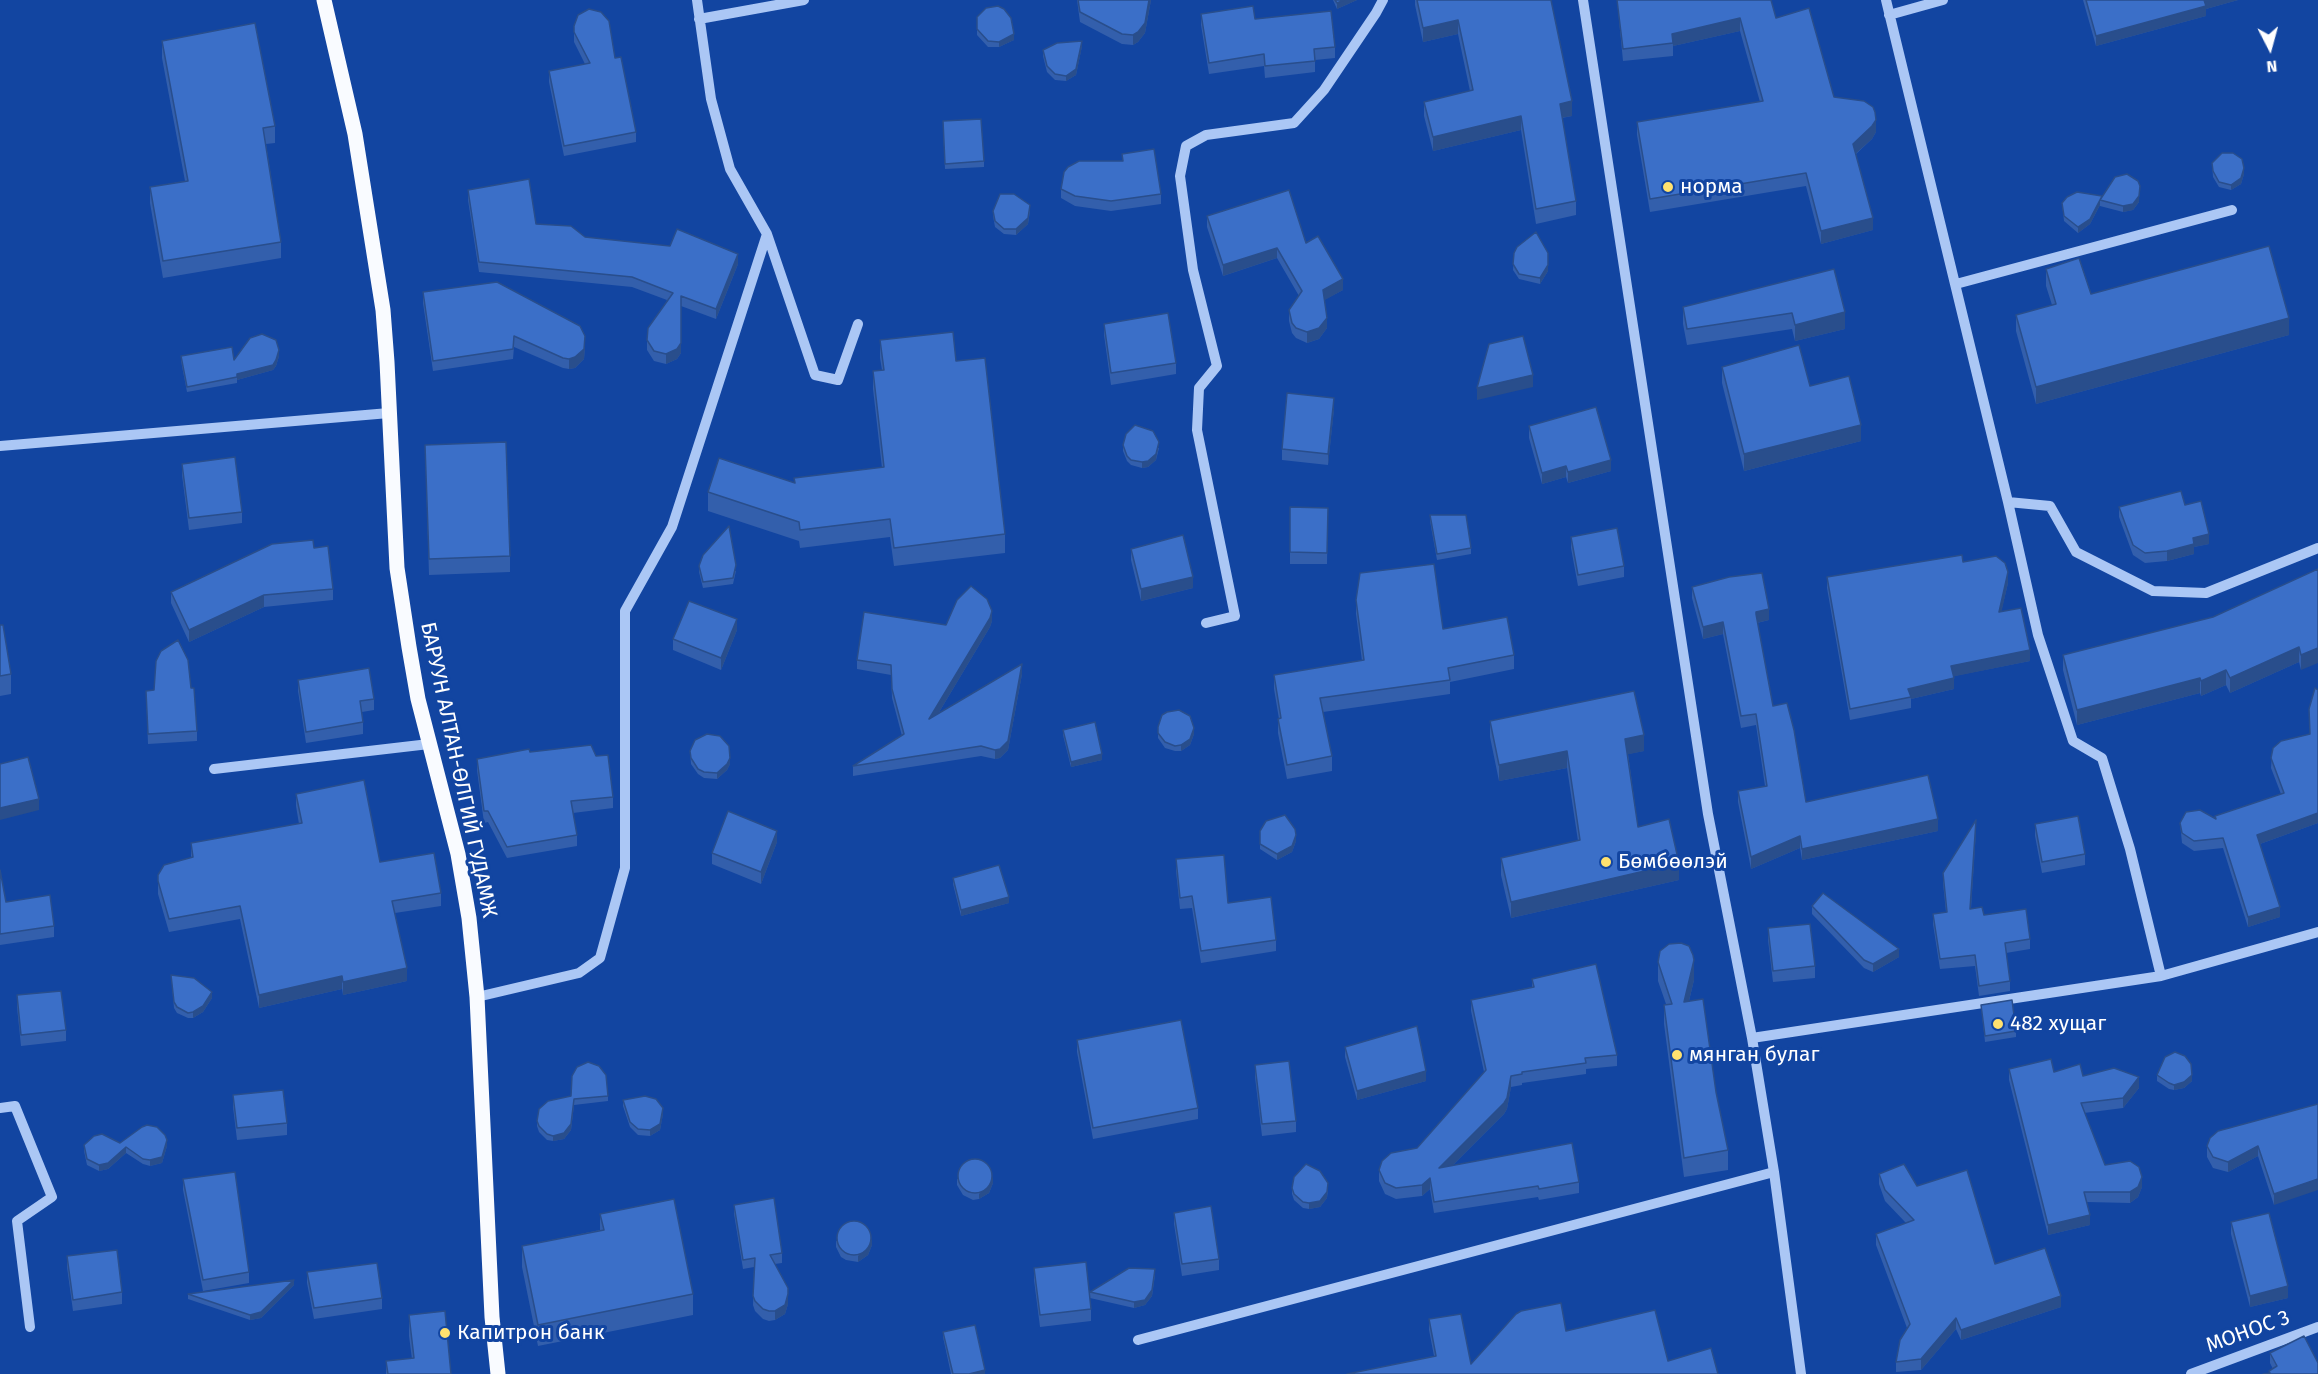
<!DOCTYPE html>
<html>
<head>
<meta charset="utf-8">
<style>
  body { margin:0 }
  #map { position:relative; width:2318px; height:1374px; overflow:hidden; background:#1245a1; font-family:"Fira Sans",sans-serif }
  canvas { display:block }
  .north { position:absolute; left:2240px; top:18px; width:60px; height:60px; -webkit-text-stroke:4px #1245a1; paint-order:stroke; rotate:174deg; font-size:16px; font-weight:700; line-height:24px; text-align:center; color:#fff }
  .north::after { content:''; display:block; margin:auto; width:21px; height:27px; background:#fff; clip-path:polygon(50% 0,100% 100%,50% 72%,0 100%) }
</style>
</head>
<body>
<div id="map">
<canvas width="2318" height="1374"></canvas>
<div class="north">N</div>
</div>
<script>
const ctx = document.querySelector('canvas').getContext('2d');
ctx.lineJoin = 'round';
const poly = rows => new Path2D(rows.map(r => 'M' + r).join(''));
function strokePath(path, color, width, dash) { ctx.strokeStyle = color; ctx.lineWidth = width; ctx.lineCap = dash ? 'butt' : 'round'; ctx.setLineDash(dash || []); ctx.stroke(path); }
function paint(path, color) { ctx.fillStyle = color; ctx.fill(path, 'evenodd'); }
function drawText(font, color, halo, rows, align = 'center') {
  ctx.font = font + ' "Fira Sans",sans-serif'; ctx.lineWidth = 6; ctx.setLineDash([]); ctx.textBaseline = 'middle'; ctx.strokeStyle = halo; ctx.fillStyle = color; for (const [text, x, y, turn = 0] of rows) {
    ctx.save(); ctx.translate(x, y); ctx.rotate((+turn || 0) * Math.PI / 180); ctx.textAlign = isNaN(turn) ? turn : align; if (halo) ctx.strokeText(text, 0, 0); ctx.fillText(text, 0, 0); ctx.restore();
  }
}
strokePath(poly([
  [1583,0,1708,814,1752,1038,1774,1172,1801,1374],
  [1886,0,2008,502,2038,635,2073,741,2102,758,2130,849,2161,976],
  [1889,15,1943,0],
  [699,19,804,0],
  [767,234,815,375,838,380,858,324],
  [1956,284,2232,210],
  [0,446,389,413],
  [2008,502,2050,506,2076,552,2153,591,2206,593,2318,548],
  [1206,623,1235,616,1197,430,1199,388,1217,366,1193,270,1180,176,1186,146,1206,135,1294,123,1324,90,1376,13,1383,0],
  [214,769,429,744],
  [477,997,579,973,600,958,625,868,625,611,672,527,767,234,730,169,711,99,697,0],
  [1752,1038,2161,976,2318,932],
  [0,1108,15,1106,52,1197,17,1221,30,1327],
  [1138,1340,1774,1172],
  [2191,1374,2318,1327]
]), '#abc7f5', 10);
strokePath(poly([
  [324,0,355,134,383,310,387,362,397,568,409,647,418,699,458,854,469,918,477,997,492,1317,498,1374]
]), '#f9fbff', 15);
paint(poly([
  [1077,0,1151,0,1145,33,1138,42,1133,45,1122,44,1080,22],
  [1333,0,1357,0,1337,9],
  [1415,0,1551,0,1572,116,1562,118,1576,201,1576,215,1536,224,1521,130,1433,151,1424,116,1424,102,1470,91,1458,34,1423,42,1415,5],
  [1617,0,1771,0,1776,18,1834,97,1876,132,1872,139,1856,154,1873,230,1821,244,1806,186,1650,212,1637,135,1637,122,1760,102,1740,31,1673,46,1673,56,1623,61],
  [2083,0,2238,0,2206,9,2206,16,2096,46],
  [1201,14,1255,19,1335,47,1335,58,1315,60,1315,72,1265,78,1264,66,1209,74,1201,25],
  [977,17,1014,40,999,47,988,47,977,35],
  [574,26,615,58,636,132,636,142,564,156,549,82,549,71,585,64,574,42],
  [162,41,275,126,275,143,266,144,281,242,281,258,163,278,150,203,150,187,185,181,162,58],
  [1082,46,1076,75,1066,81,1055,80,1047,72,1043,56,1043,50],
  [943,127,984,161,984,167,945,169],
  [1122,154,1161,194,1161,204,1111,211,1075,206,1061,198,1061,189,1122,161],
  [2212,163,2244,174,2241,184,2231,190,2219,187,2213,177],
  [468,190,536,224,585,237,738,264,716,319,681,306,681,353,677,359,666,364,654,361,647,350,647,340,667,300,632,287,479,272,468,200],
  [2067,197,2139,202,2133,210,2123,212,2100,206,2100,205,2090,224,2078,233,2064,221,2062,203],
  [993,211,1030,211,1028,224,1016,235,1004,234,995,227,993,216],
  [1207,216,1306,243,1343,290,1324,300,1327,328,1319,339,1307,343,1296,338,1292,333,1289,321,1289,310,1299,296,1277,258,1223,276,1207,227],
  [1514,253,1548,253,1548,271,1540,284,1519,279,1513,270],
  [1834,269,1845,329,1795,341,1792,329,1687,345,1683,324,1683,307],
  [2046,269,2091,294,2289,335,2036,404,2016,331,2016,315,2052,305,2046,286],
  [423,292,585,347,584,359,575,368,569,369,563,368,514,347,513,359,433,371,423,303],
  [1104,324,1176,363,1176,374,1111,385,1104,335],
  [880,340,956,361,1005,534,1005,553,894,566,890,537,800,548,799,541,708,511,708,492,794,483,794,478,882,468,873,389,873,371,882,370,880,358],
  [181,356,234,360,279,356,276,366,273,370,237,380,237,383,187,392,181,361],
  [1722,367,1810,386,1861,441,1744,471,1722,383],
  [1334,409,1328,465,1282,460,1282,449],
  [1529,426,1611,471,1568,483,1566,477,1542,484,1529,438],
  [425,445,510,556,510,572,429,575],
  [1123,445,1159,448,1156,460,1148,467,1142,468,1131,465,1127,461,1123,451],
  [182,464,242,512,242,523,189,530,182,475],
  [2185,505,2209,544,2194,547,2194,554,2167,561,2145,563,2133,555,2119,517,2119,507],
  [1290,507,1328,508,1327,564,1290,564],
  [1430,515,1471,548,1471,554,1437,560,1430,521],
  [1571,537,1624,566,1624,577,1578,586,1571,548],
  [314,548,333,589,333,600,264,607,189,642,171,603,171,592],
  [1131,549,1193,588,1141,601,1131,560],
  [1963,562,2008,583,2001,612,2030,661,1954,676,1954,689,1911,699,1911,708,1850,720,1827,588,1827,577],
  [699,566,736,571,733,584,703,588,699,572],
  [2318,569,2301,670,2299,662,2230,693,2226,685,2201,696,2200,693,2077,725,2063,670,2063,655,2213,617],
  [1692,587,1769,620,1757,623,1773,706,1806,802,1938,831,1802,860,1800,848,1751,869,1738,802,1738,791,1765,786,1756,725,1741,728,1723,634,1703,639,1692,598],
  [1356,600,1443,629,1514,655,1514,669,1450,682,1450,694,1323,712,1332,756,1332,771,1287,779,1278,733,1278,719,1279,719,1274,689,1274,675,1362,661,1356,614],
  [992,621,990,627,938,714,1022,674,1008,750,1000,758,995,759,981,756,853,776,853,766,902,736,892,698,891,675,857,669,857,660,946,625],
  [0,625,11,674,11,694,0,696],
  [737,630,721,670,673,650,673,639],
  [298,680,374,699,374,710,362,712,363,722,363,734,306,743,298,691],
  [191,688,197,731,197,741,148,744,146,691],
  [1490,721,1644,751,1628,754,1638,827,1679,880,1511,918,1501,875,1501,858,1578,841,1567,768,1499,781,1490,737],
  [1158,727,1194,734,1190,745,1181,751,1175,751,1165,748,1158,738],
  [1063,730,1102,760,1071,767,1063,735],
  [690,751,730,764,727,770,717,779,704,778,698,774,691,764],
  [530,752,613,797,613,808,573,813,577,835,577,846,507,858,488,822,484,823,477,770,477,759],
  [2272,753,2318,823,2260,844,2280,917,2248,927,2223,848,2194,851,2182,843,2180,823,2215,818,2215,816,2281,794,2271,768],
  [296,794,380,862,441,893,441,906,395,913,407,981,343,995,342,989,259,1008,240,919,169,932,158,894,158,875,191,858,191,843,299,824,296,806],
  [2035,824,2085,854,2085,865,2042,873,2035,836],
  [1976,831,1971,909,2030,939,2030,949,2006,953,2010,981,2010,991,1979,996,1975,966,1940,969,1933,924,1933,914,1946,912,1943,883,1943,873],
  [1296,841,1292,852,1277,860,1260,849,1260,844],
  [777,842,761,884,712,864,712,853],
  [1176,859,1228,903,1276,940,1276,951,1201,963,1192,908,1180,909,1176,871],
  [0,870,6,902,54,926,54,937,0,945],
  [953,878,1009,903,961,916,953,884],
  [1812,906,1899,957,1873,972,1864,968,1812,914],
  [1768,928,1815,966,1815,978,1773,982,1768,940],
  [1658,962,1694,980,1689,1001,1716,1092,1728,1150,1728,1170,1684,1177,1664,1024,1664,1005,1666,1004,1658,981],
  [171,975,212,998,203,1012,193,1018,188,1018,177,1013,174,1008],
  [1532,979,1617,1055,1617,1066,1586,1069,1586,1074,1522,1083,1522,1085,1511,1087,1507,1109,1504,1114,1453,1165,1579,1182,1579,1193,1539,1200,1538,1197,1434,1213,1430,1189,1422,1196,1396,1199,1385,1194,1379,1181,1379,1170,1417,1148,1484,1072,1471,1011,1471,1000,1532,987],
  [17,995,66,1030,66,1041,21,1046,17,1007],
  [1981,1005,2016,1031,2016,1037,1985,1042],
  [1077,1040,1198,1108,1198,1119,1093,1139,1077,1052],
  [1345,1047,1426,1081,1357,1100,1345,1057],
  [1255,1065,1296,1121,1296,1132,1262,1136,1255,1077],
  [2009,1069,2054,1072,2083,1076,2139,1088,2123,1108,2084,1113,2105,1165,2142,1187,2138,1197,2130,1203,2087,1202,2090,1225,2048,1235,2009,1080],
  [2157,1075,2192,1081,2184,1088,2174,1090,2169,1089,2157,1081],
  [233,1095,287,1123,287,1135,237,1140,233,1107],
  [571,1096,608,1096,608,1101,574,1105,571,1130,564,1139,553,1141,547,1140,539,1132,537,1126,537,1121],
  [623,1100,663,1114,660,1130,650,1136,638,1135,630,1127,623,1106],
  [2318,1104,2274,1205,2258,1156,2228,1172,2213,1168,2207,1157,2207,1146],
  [120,1143,167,1146,162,1163,150,1166,143,1164,126,1153,108,1169,99,1171,87,1165,84,1151,84,1145],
  [1879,1174,1917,1186,1995,1264,2061,1307,1961,1340,1956,1329,1921,1370,1896,1372,1896,1362,1907,1328,1876,1245,1876,1234,1906,1223,1885,1201,1879,1184],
  [183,1179,249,1272,249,1283,203,1291,183,1190],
  [957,1179,993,1183,989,1193,979,1199,973,1200,963,1195,957,1185],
  [1292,1188,1328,1189,1327,1198,1320,1207,1309,1209,1303,1208,1294,1200,1292,1194],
  [734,1205,782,1253,782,1263,775,1264,788,1304,785,1314,775,1320,769,1321,763,1319,755,1311,753,1305,754,1267,743,1269,734,1214],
  [1174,1213,1219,1259,1219,1270,1182,1276,1174,1224],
  [600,1214,693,1294,693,1315,538,1346,522,1267,522,1246,600,1230],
  [2231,1222,2288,1298,2250,1307,2231,1234],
  [836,1241,872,1245,868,1255,858,1262,846,1260,841,1257,836,1247],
  [67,1256,122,1292,122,1304,73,1311,67,1267],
  [1034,1268,1091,1309,1091,1321,1040,1327,1034,1280],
  [307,1272,382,1298,382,1309,314,1319,307,1283],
  [1155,1275,1152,1296,1145,1305,1134,1308,1090,1298,1090,1292],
  [294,1285,261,1318,250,1320,188,1299,188,1294],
  [409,1315,451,1374,386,1374,386,1361,412,1359,409,1336],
  [1429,1319,1471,1364,1566,1331,1668,1361,1347,1374,1434,1356,1429,1330],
  [943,1332,985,1374,951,1374,943,1337],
  [2270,1353,2318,1363,2269,1373,2269,1371,2273,1369,2270,1363]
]), '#335fac');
paint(poly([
  [1149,0,1151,0,1145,33,1138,42,1133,45,1133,35],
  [1344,0,1357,0,1337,9,1337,3],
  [2204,0,2238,0,2206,9,2206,16,2096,46,2096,36],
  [1740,18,1740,31,1673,46,1672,34],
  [1458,20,1458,34,1423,42,1423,28],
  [1014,34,1014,40,999,47,999,42],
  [1082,41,1082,46,1076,75,1066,81,1066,76],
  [1572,101,1572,116,1560,118,1560,104],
  [1521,116,1521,130,1433,151,1433,137],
  [1876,120,1876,132,1872,139,1853,156,1853,144],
  [2244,168,2244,174,2241,184,2231,190,2231,185],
  [2140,186,2139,202,2133,210,2123,212,2123,206],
  [2102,196,2100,200,2100,205,2090,224,2078,233,2078,227],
  [1030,205,1028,224,1016,235,1016,229],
  [1873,218,1873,230,1821,244,1821,231],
  [1277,248,1277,258,1223,276,1223,265],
  [738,254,738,264,716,319,716,309],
  [1548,265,1548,271,1540,284,1540,278],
  [1343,279,1343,290,1323,301,1323,290],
  [681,296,681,353,677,359,666,364,666,354],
  [1845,312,1845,329,1795,341,1795,325],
  [1327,318,1327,328,1319,339,1307,343,1307,332],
  [2289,318,2289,335,2036,404,2036,387],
  [585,336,585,347,584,359,575,368,569,369,569,359],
  [279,350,279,356,276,366,273,370,237,380,237,374],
  [1533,375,1533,387,1477,400,1477,388],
  [1334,398,1334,409,1328,465,1328,454],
  [1861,425,1861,441,1744,471,1744,454],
  [1159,442,1156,460,1148,467,1142,468,1142,462],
  [1611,460,1611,471,1568,483,1568,472],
  [1566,466,1566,477,1542,484,1542,473],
  [2209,534,2209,544,2194,547,2194,554,2167,561,2167,551,2193,538],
  [2008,572,2008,583,1999,623,1999,612],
  [1193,577,1193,588,1141,601,1141,589],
  [264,595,264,607,189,642,189,630],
  [1769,609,1769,620,1756,623,1756,612],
  [992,611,992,621,990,627,929,729,929,719],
  [737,619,737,630,721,670,721,658],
  [1723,622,1723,634,1703,639,1703,627],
  [2299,647,2299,662,2230,693,2230,678],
  [2318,648,2318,663,2301,670,2301,655],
  [2030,650,2030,661,1951,677,1951,666],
  [1022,664,1022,674,1008,750,1000,758,995,759,995,750],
  [2226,670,2226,685,2201,696,2201,681],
  [1954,678,1954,689,1911,699,1908,689],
  [2200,678,2200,693,2077,725,2077,710],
  [1194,728,1194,734,1190,745,1181,751,1181,745],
  [1644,735,1644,751,1625,755,1625,739],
  [1567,751,1567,768,1499,781,1499,765],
  [1102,754,1102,760,1071,767,1071,762],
  [730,758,730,764,727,770,717,779,717,773],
  [39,799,39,810,0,820,0,808],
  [2318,813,2318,823,2257,845,2257,835],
  [1938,819,1938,831,1802,860,1802,849],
  [1976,820,1976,831,1970,919,1970,909],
  [777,831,777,842,761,884,761,872],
  [1296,835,1296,841,1292,852,1277,860,1277,854],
  [1800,836,1800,848,1751,869,1751,857],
  [1679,863,1679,880,1511,918,1511,902],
  [1009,897,1009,903,961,916,961,910],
  [2280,907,2280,917,2248,927,2248,917],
  [1899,949,1899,957,1873,972,1873,964],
  [1694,960,1694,980,1684,1021,1684,1002],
  [407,968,407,981,343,995,343,982],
  [342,976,342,989,259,1008,259,995],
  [212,992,212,998,203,1012,193,1018,193,1012],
  [1426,1071,1426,1081,1357,1100,1357,1091],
  [2192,1075,2192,1081,2184,1088,2174,1090,2174,1085],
  [1511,1076,1511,1087,1507,1109,1504,1114,1439,1179,1439,1168],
  [2139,1077,2139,1088,2123,1108,2123,1098],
  [574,1099,571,1130,564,1139,553,1141,553,1136],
  [663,1108,663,1114,660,1130,650,1136,650,1130],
  [167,1140,167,1146,162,1163,150,1166,150,1160],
  [2258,1146,2258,1156,2228,1172,2228,1162],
  [126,1147,126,1153,108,1169,99,1171,99,1165],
  [993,1177,993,1183,989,1193,979,1199,979,1194],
  [2142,1177,2142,1187,2138,1197,2130,1203,2130,1192],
  [1430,1178,1430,1189,1422,1196,1422,1185],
  [2318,1179,2318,1190,2274,1205,2274,1194],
  [1328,1183,1327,1198,1320,1207,1309,1209,1309,1203],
  [2090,1215,2090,1225,2048,1235,2048,1225],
  [872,1239,872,1245,868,1255,858,1262,858,1256],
  [1155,1269,1152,1296,1145,1305,1134,1308,1134,1302],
  [294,1280,294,1285,261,1318,250,1320,250,1315],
  [2288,1286,2288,1298,2250,1307,2250,1296],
  [788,1294,788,1304,785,1314,775,1320,775,1311],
  [2061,1296,2061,1307,1961,1340,1961,1330],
  [1956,1318,1956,1329,1921,1370,1921,1359],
  [985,1370,985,1374,969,1374]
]), '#294e8c');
const building = poly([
  [1078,0,1149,0,1145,23,1138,32,1133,35,1122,34,1080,12,1078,0],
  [1335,0,1344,0,1337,3,1335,0],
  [1417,0,1551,0,1572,101,1560,104,1576,201,1536,209,1521,116,1433,137,1424,102,1473,90,1458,20,1423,28,1417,0],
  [1617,0,1771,0,1776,18,1809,8,1834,97,1864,101,1873,107,1875,112,1876,120,1872,126,1853,144,1873,218,1821,231,1806,173,1650,199,1637,122,1763,101,1740,18,1672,34,1673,43,1623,49,1617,0],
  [2086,0,2204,0,2206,6,2096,36,2086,0],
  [998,6,1004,9,1011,18,1014,34,999,42,988,41,977,29,977,17,986,8,998,6],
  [1253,6,1255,19,1331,11,1335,47,1314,49,1315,61,1265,66,1264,54,1209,63,1201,14,1253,6],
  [589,9,601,12,609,21,615,58,621,57,636,132,564,146,549,71,590,63,574,32,574,26,578,15,589,9],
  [255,23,275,126,263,128,281,242,163,261,150,187,188,181,162,41,255,23],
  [1082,41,1076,69,1066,76,1055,74,1047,66,1043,50,1057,43,1082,41],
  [981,119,984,161,945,164,943,121,981,119],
  [1154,149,1161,194,1111,201,1075,196,1061,189,1064,172,1068,167,1079,161,1123,161,1122,154,1154,149],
  [2222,153,2233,153,2242,159,2244,168,2241,178,2231,185,2219,182,2213,171,2212,163,2222,153],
  [2127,174,2138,181,2140,186,2139,196,2133,204,2123,206,2100,200,2115,177,2127,174],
  [529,179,536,224,571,226,585,237,670,246,677,229,738,254,716,309,681,296,681,343,677,349,666,354,654,351,647,340,648,328,673,293,632,277,479,262,468,190,529,179],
  [1289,190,1306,243,1318,236,1343,279,1323,290,1327,318,1319,328,1307,332,1296,328,1292,323,1289,310,1302,291,1277,248,1223,265,1207,216,1289,190],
  [2077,192,2102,196,2090,219,2078,227,2064,216,2062,203,2067,197,2077,192],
  [1000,194,1014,194,1030,205,1028,218,1016,229,1004,229,995,221,993,211,1000,194],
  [1536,232,1548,253,1548,265,1540,278,1519,274,1513,264,1514,253,1517,247,1536,232],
  [2269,246,2289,318,2036,387,2016,315,2056,304,2046,269,2079,258,2091,294,2269,246],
  [1834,269,1845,312,1795,325,1792,313,1687,329,1683,307,1834,269],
  [497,282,580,326,585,336,584,349,575,357,569,359,563,358,514,336,513,349,433,361,423,292,497,282],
  [1168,313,1176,363,1111,373,1104,324,1168,313],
  [953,332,956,361,985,358,1005,534,894,548,890,519,800,530,799,522,708,492,719,458,795,483,794,478,884,467,873,371,884,370,880,340,953,332],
  [262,334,276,340,279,350,276,360,273,365,237,374,237,377,187,387,181,356,232,347,234,360,250,338,262,334],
  [1523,336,1533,375,1477,388,1489,344,1523,336],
  [1799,345,1810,386,1849,376,1861,425,1744,454,1722,367,1799,345],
  [1287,393,1334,398,1328,454,1282,449,1287,393],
  [1596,407,1611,460,1568,472,1566,466,1542,473,1529,426,1596,407],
  [1135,425,1153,431,1159,442,1156,454,1148,461,1142,462,1131,460,1127,456,1123,445,1126,434,1135,425],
  [506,442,510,556,429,559,425,445,506,442],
  [235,457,242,512,189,518,182,464,235,457],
  [2181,491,2185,505,2201,501,2209,534,2193,538,2194,544,2167,551,2145,553,2133,545,2119,507,2181,491],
  [1290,507,1328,508,1327,553,1290,552,1290,507],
  [1430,515,1466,515,1471,548,1437,554,1430,515],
  [729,526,736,565,733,578,703,582,699,566,703,555,729,526],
  [1617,528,1624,566,1578,575,1571,537,1617,528],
  [1183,535,1193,577,1141,589,1131,549,1183,535],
  [313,540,314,548,328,546,333,589,264,595,189,630,171,592,272,544,313,540],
  [1962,555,1963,562,1996,556,2005,563,2008,572,1999,612,2021,608,2030,650,1951,666,1954,678,1908,689,1911,697,1850,709,1827,577,1962,555],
  [1434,564,1443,629,1507,617,1514,655,1448,668,1450,680,1320,698,1332,756,1287,765,1278,719,1281,718,1274,675,1364,660,1356,600,1360,573,1434,564],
  [2318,569,2318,648,2301,655,2299,647,2230,678,2226,670,2201,681,2200,678,2077,710,2063,655,2213,617,2318,569],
  [1762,573,1769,609,1756,612,1756,614,1773,706,1787,703,1794,730,1806,802,1928,775,1938,819,1802,849,1800,836,1751,857,1738,791,1767,786,1756,714,1741,716,1723,622,1703,627,1692,587,1729,577,1762,573],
  [971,586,987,599,992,611,990,618,929,719,1022,664,1008,741,1000,749,995,750,981,746,853,766,904,734,892,689,891,665,857,660,864,612,946,625,957,600,971,586],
  [689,601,737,619,721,658,673,639,689,601],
  [0,625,3,625,11,674,0,676,0,625],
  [178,640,188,660,191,688,194,688,197,731,148,734,146,691,154,690,156,661,161,651,178,640],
  [369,668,374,699,360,701,363,722,306,732,298,680,369,668],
  [2315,688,2318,690,2318,813,2257,835,2280,907,2248,917,2223,838,2194,841,2182,833,2180,823,2186,812,2200,810,2216,819,2215,816,2284,793,2271,758,2273,748,2281,741,2310,734,2309,709,2315,688],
  [1634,691,1644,735,1625,739,1638,827,1669,819,1679,863,1511,902,1501,858,1580,840,1567,751,1499,765,1490,721,1634,691],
  [1179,710,1190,716,1194,728,1190,739,1181,745,1175,746,1165,742,1158,733,1158,727,1162,715,1167,712,1179,710],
  [1095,722,1102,754,1071,762,1063,730,1095,722],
  [707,734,720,736,729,746,730,758,727,764,717,773,704,772,698,769,691,758,690,751,695,740,707,734],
  [591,745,596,756,608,755,613,797,571,801,577,835,507,847,488,811,484,811,477,759,529,749,530,752,591,745],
  [28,757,39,799,0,808,0,764,28,757],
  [364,780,380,862,434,853,441,893,392,901,407,968,343,982,342,976,259,995,240,906,169,919,158,881,158,875,164,865,193,857,191,843,302,823,296,794,364,780],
  [728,811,777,831,761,872,712,853,728,811],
  [1285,815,1295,829,1296,835,1292,846,1277,854,1260,844,1260,831,1266,821,1285,815],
  [2078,816,2085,854,2042,862,2035,824,2078,816],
  [1976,820,1970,909,1982,907,1984,915,2026,909,2030,939,2005,943,2010,981,1979,986,1975,955,1940,959,1933,914,1947,912,1943,873,1976,820],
  [1224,855,1228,903,1271,897,1276,940,1201,951,1192,896,1180,898,1176,859,1224,855],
  [999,865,1009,897,961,910,953,878,999,865],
  [0,870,6,902,50,895,54,926,0,934,0,870],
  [1823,893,1899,949,1873,964,1864,960,1812,906,1823,893],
  [1810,924,1815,966,1773,971,1768,928,1810,924],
  [1681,943,1689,946,1693,955,1694,960,1684,1002,1703,999,1716,1092,1728,1150,1684,1158,1664,1005,1672,1004,1658,962,1660,951,1669,944,1681,943],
  [1596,964,1617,1055,1585,1058,1586,1063,1522,1072,1522,1074,1511,1076,1507,1098,1504,1103,1439,1168,1572,1143,1579,1182,1539,1189,1538,1186,1434,1202,1430,1178,1422,1185,1396,1188,1385,1183,1379,1170,1382,1161,1391,1153,1417,1148,1486,1070,1471,1000,1534,987,1532,979,1596,964],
  [171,975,194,978,212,992,203,1006,193,1012,188,1013,177,1007,174,1002,171,975],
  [61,991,66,1030,21,1035,17,995,61,991],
  [2012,1000,2016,1031,1985,1036,1981,1005,2012,1000],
  [1181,1020,1198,1108,1093,1128,1077,1040,1181,1020],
  [1417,1026,1426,1071,1357,1091,1345,1047,1417,1026],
  [2175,1052,2185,1056,2191,1064,2192,1075,2184,1082,2174,1085,2169,1083,2157,1075,2165,1057,2175,1052],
  [2051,1059,2054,1072,2080,1064,2083,1076,2114,1068,2139,1077,2123,1098,2081,1103,2105,1165,2130,1161,2139,1167,2142,1177,2138,1187,2130,1192,2084,1192,2090,1215,2048,1225,2009,1069,2051,1059],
  [1289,1061,1296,1121,1262,1124,1255,1065,1289,1061],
  [588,1062,599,1066,606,1075,608,1096,574,1099,571,1124,564,1133,553,1136,547,1134,539,1126,537,1121,539,1109,548,1101,571,1096,572,1076,577,1067,588,1062],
  [283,1090,287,1123,237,1128,233,1095,283,1090],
  [645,1096,656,1099,663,1108,660,1124,650,1130,638,1129,630,1122,623,1100,645,1096],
  [2318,1104,2318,1179,2274,1194,2258,1146,2228,1162,2213,1157,2207,1146,2210,1138,2218,1131,2318,1104],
  [147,1125,157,1127,165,1135,167,1140,162,1157,150,1160,143,1159,126,1147,108,1163,99,1165,87,1159,84,1145,94,1136,102,1134,120,1143,142,1127,147,1125],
  '958 1176a17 17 0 1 1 34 0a17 17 0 1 1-34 0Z',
  [1306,1164,1320,1171,1328,1183,1327,1192,1320,1201,1309,1203,1303,1202,1294,1194,1292,1188,1294,1177,1306,1164],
  [1904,1164,1917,1186,1967,1170,1995,1264,2045,1248,2061,1296,1961,1330,1956,1318,1921,1359,1896,1362,1900,1340,1910,1324,1876,1234,1914,1220,1885,1190,1879,1174,1904,1164],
  [235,1172,249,1272,203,1280,183,1179,235,1172],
  [774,1198,782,1253,770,1255,788,1288,788,1294,785,1305,775,1311,769,1311,763,1309,755,1301,753,1296,755,1258,743,1260,734,1205,774,1198],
  [674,1199,693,1294,538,1325,522,1246,604,1230,600,1214,674,1199],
  [1211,1206,1219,1259,1182,1264,1174,1213,1211,1206],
  [2269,1213,2288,1286,2250,1296,2231,1222,2269,1213],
  '837 1238a17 17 0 1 1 34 0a17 17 0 1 1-34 0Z',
  [117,1250,122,1292,73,1300,67,1256,117,1250],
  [1086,1262,1091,1309,1040,1315,1034,1268,1086,1262],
  [377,1263,382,1298,314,1308,307,1272,377,1263],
  [1129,1268,1155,1269,1152,1290,1145,1300,1134,1302,1090,1292,1129,1268],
  [294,1280,261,1312,250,1315,188,1294,294,1280],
  [1561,1303,1566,1331,1655,1310,1668,1361,1711,1348,1718,1374,1347,1374,1436,1356,1429,1319,1461,1314,1471,1364,1516,1314,1521,1311,1561,1303],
  [445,1311,451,1374,388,1374,386,1361,414,1358,409,1315,445,1311],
  [975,1325,985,1370,969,1374,953,1374,943,1332,975,1325],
  [2304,1336,2318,1363,2318,1374,2263,1374,2270,1373,2269,1371,2277,1366,2270,1353,2304,1336]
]);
paint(building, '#3b6fc8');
strokePath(building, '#294e8c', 1.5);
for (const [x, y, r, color] of [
  [1668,187,6,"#ffe16f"],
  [1606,862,6,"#ffe16f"],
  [1998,1024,6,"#ffe16f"],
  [1677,1055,6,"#ffe16f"],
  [445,1333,6,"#ffe16f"]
]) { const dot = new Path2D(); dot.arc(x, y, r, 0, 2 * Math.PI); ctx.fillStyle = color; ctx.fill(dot); strokePath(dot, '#1245a1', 2); }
drawText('21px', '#fff', '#1245a1', [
  ["норма",1680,187],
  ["Бөмбөөлэй",1618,862],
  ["482 хущаг",2010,1024],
  ["мянган булаг",1689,1055],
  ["Капитрон банк",457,1333]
], 'left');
drawText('21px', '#fff', '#1245a1', [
  ["БАРУУН АЛТАН-ӨЛГИЙ ГУДАМЖ",458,770,78],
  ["МОНОС 3",2248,1332,-20]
]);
</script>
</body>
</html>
